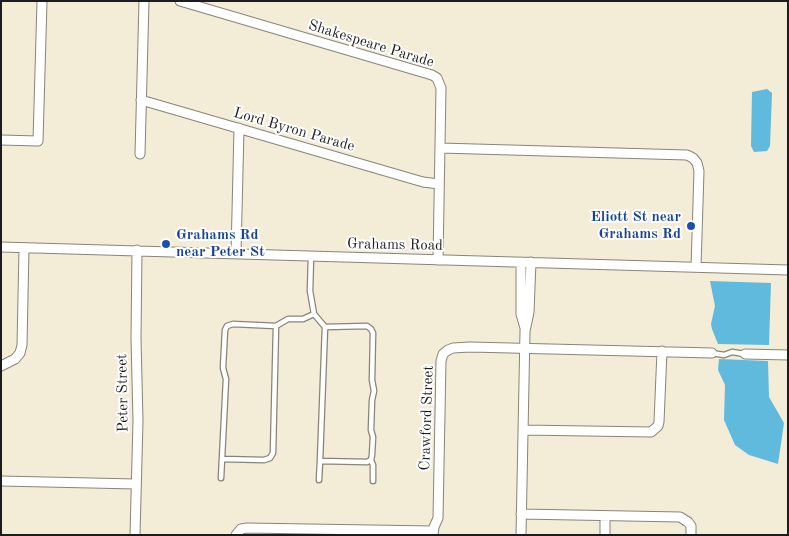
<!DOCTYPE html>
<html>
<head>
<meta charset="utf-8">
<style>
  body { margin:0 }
  #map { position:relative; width:789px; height:536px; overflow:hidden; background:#f3ecd6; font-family:"Old Standard TT",serif }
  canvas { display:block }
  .frame { position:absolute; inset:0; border:2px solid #1c1c1c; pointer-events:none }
</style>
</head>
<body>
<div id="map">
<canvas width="789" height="536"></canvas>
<div class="frame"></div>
</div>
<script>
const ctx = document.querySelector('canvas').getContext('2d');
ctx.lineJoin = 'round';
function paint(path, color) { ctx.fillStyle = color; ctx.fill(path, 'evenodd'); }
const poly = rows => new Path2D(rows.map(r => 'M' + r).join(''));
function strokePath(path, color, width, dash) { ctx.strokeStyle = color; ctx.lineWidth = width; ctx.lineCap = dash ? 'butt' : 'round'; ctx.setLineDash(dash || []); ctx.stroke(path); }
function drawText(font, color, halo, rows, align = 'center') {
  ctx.font = font + ' "Old Standard TT",serif'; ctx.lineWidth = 4; ctx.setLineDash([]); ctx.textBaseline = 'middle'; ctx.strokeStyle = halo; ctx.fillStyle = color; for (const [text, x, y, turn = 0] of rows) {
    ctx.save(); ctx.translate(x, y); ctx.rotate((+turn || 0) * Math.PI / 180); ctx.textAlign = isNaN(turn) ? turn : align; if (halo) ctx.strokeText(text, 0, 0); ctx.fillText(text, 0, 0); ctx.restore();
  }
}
paint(poly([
  [767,89,772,93,770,146,767,151,754,152,751,146,752,92],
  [710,281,771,283,769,345,718,344,712,329,711,324,715,306],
  [719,359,768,361,769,397,784,423,778,464,749,455,735,445,724,420,725,385,718,370]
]), '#5fbadd');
const lane = poly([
  [311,257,310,291,314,314,325,327,367,326,371,329,373,333,372,380,374,391,372,400,371,430,373,437,372,455,371,460,367,462,320,461,325,327],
  [712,353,724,355,732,352,745,354],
  [222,459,264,460,270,458,273,453,276,326,288,319,303,319,314,314],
  [371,460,373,465,373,481],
  [221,478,226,379,223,368,225,330,227,326,233,324,276,326],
  [319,480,320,461]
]);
const street = poly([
  [180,1,432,75,437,78,441,88,438,260],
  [141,100,423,182,439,184],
  [1,140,38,141,42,1],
  [440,148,687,155,693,158,697,163,699,171,696,267],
  [140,154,144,1],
  [1,247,788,270],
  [236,254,239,128],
  [521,262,521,314,525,328],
  [745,354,788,355],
  [1,366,15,359,20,353,22,345,24,248],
  [523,430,651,432,658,426,659,422,662,351],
  [1,481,136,484],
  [521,514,680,517,688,522,691,526,691,535],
  [135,535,138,421,136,338,137,250],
  [236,535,241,529,247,528,433,531],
  [433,535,434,527,438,518,441,361,443,354,448,350,453,348,470,347,712,353],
  [521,535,525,331,529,312,531,262],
  [605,535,605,517]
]);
strokePath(lane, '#888479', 7);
strokePath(street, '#888479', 11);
strokePath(lane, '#fff', 4.5);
strokePath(street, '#fff', 9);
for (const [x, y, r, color] of [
  [691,226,5,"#1a4fb4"],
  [166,244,5,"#1a4fb4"]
]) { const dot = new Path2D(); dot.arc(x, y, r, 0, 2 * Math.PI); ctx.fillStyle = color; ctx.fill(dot); strokePath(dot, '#fff', 2); }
drawText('15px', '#1c1c1c', '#fff', [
  ["Shakespeare Parade",371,44,17],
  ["Lord Byron Parade",294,130,16],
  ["Grahams Road",395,245,1],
  ["Peter Street",123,393,-91],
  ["Crawford Street",427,418,-88]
]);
drawText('bold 15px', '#164399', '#fff', [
  ["Eliott St near",681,217],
  ["Grahams Rd",681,234],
  ["Grahams Rd",176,235,"left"],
  ["near Peter St",176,252,"left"]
], 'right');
</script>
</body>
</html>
